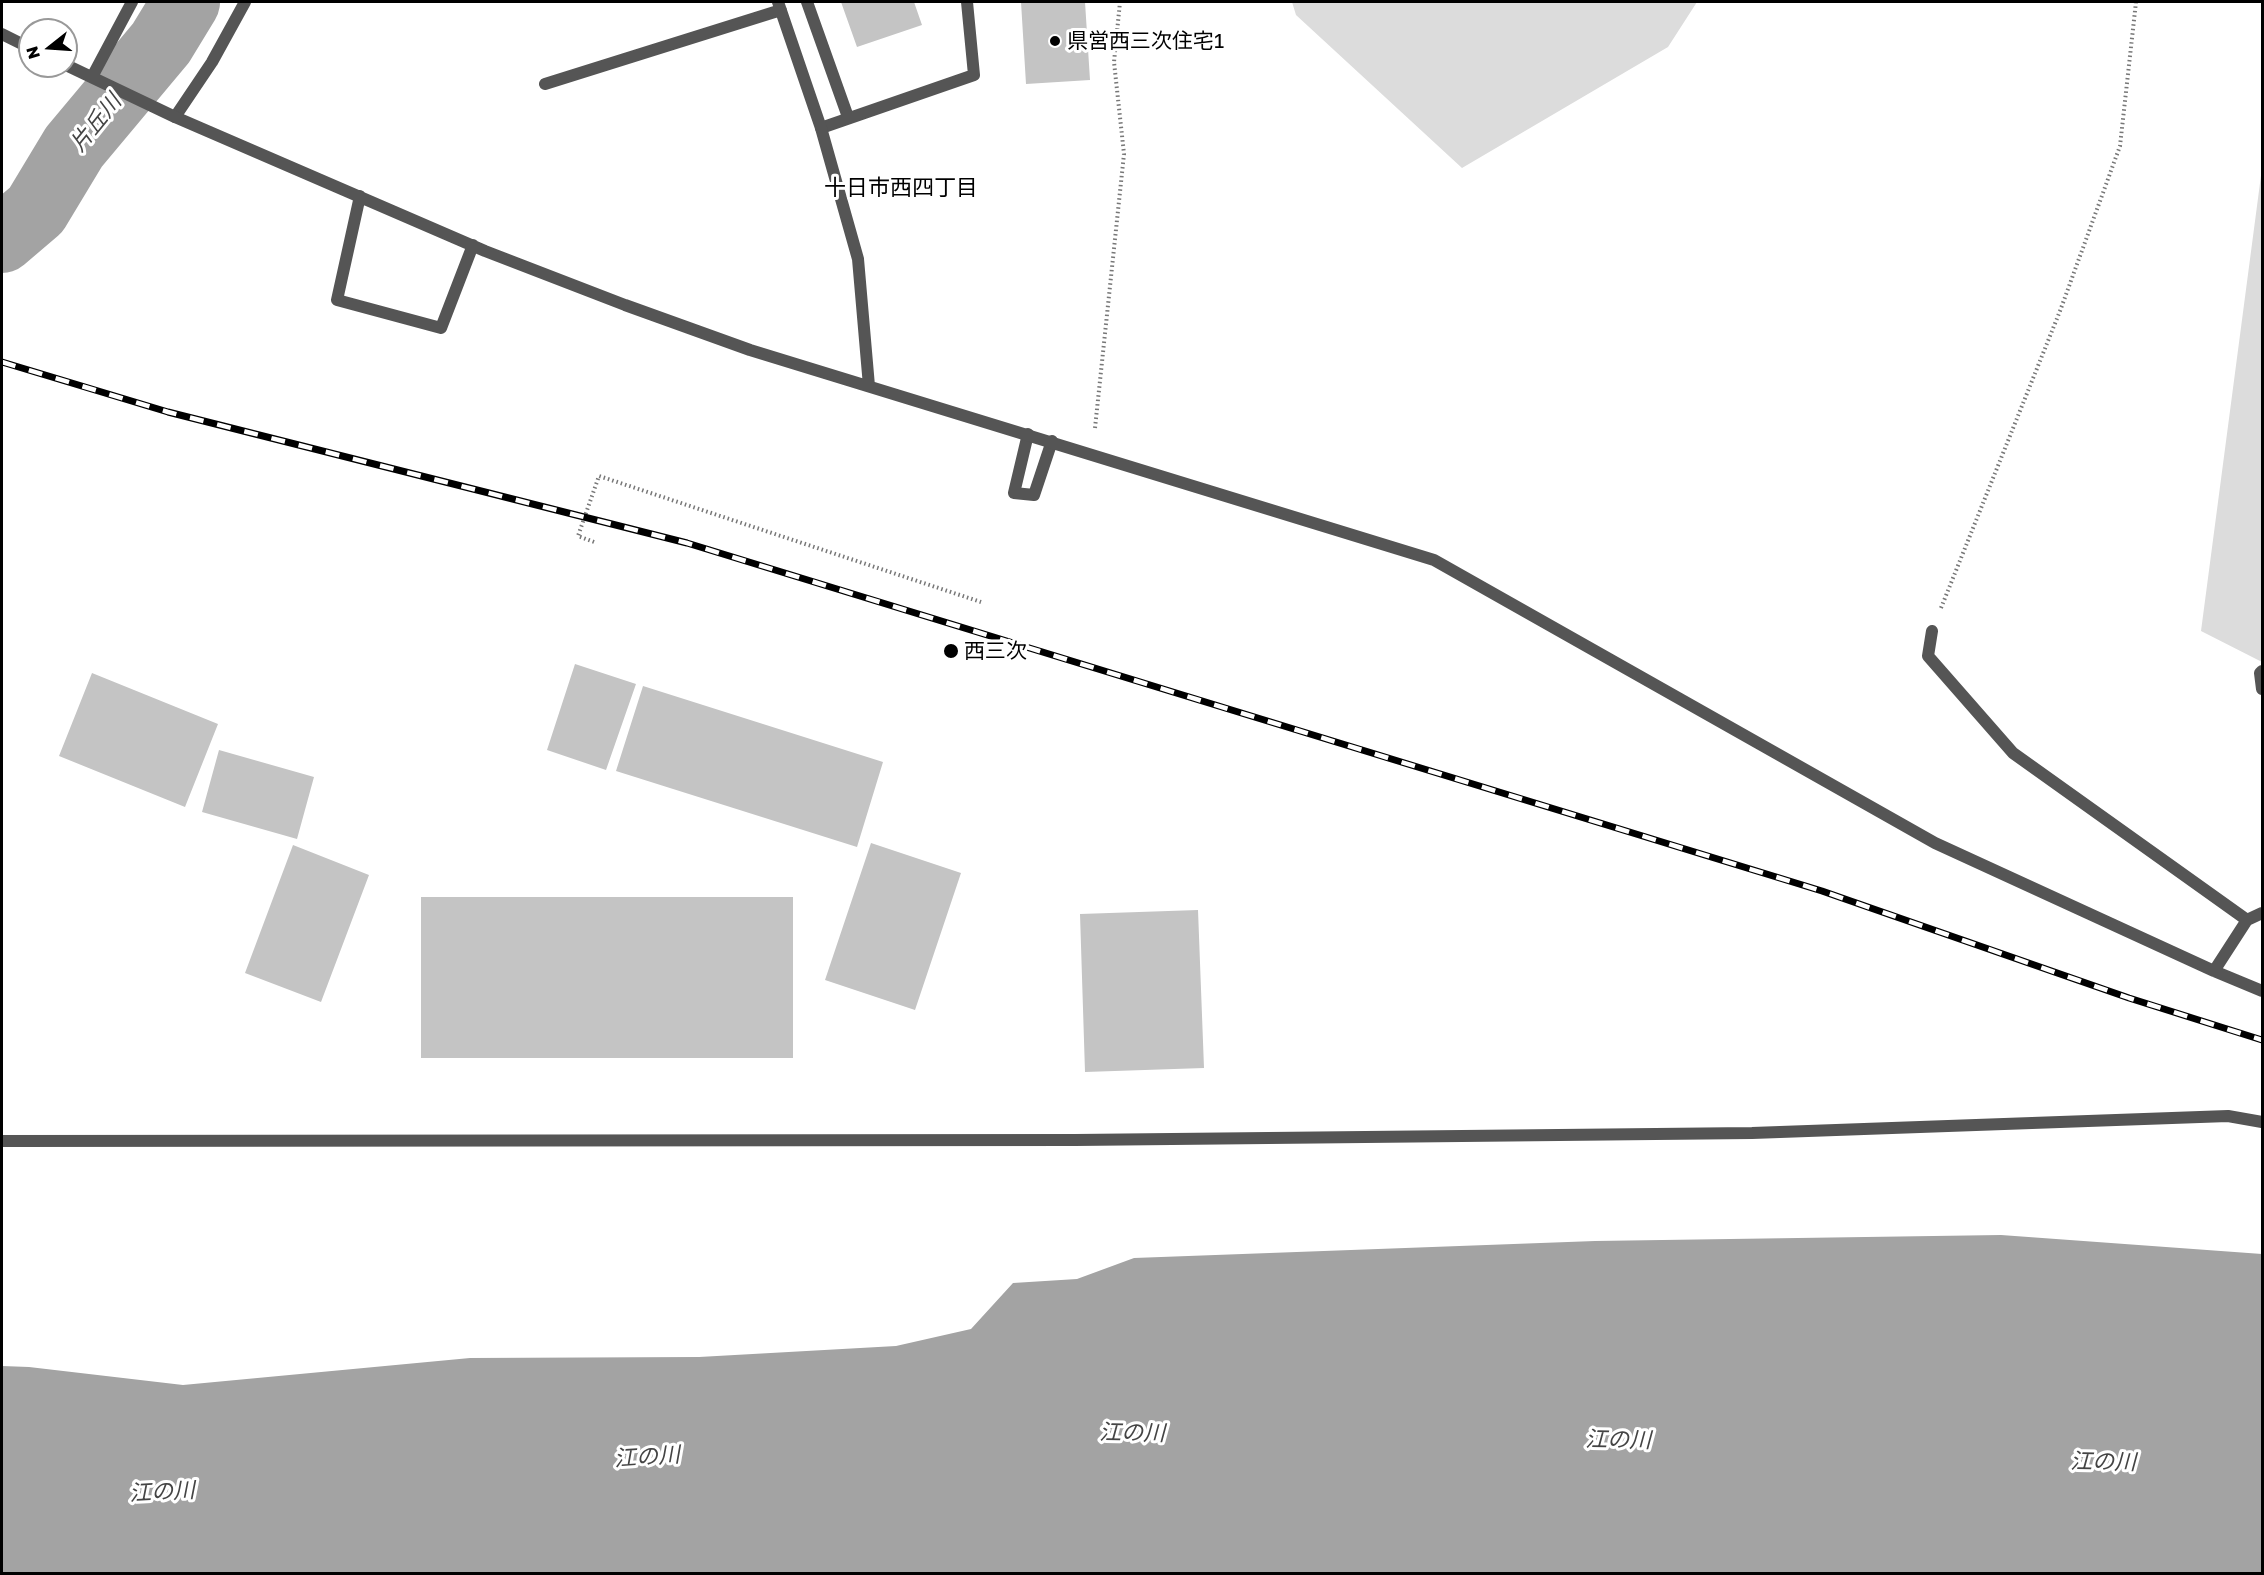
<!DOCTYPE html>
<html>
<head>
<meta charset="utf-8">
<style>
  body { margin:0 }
  #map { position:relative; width:2264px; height:1575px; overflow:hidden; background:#fff; font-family:"Golos Text",sans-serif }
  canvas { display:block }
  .frame { position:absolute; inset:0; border:3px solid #000; pointer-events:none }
  .north { position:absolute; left:18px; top:18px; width:60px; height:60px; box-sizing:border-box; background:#fff; border:2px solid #999; border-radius:50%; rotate:253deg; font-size:16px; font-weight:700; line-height:24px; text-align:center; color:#000 }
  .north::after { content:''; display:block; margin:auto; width:21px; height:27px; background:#000; clip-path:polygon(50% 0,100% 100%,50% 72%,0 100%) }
</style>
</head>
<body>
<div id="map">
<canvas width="2264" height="1575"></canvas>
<div class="frame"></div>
<div class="north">N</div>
</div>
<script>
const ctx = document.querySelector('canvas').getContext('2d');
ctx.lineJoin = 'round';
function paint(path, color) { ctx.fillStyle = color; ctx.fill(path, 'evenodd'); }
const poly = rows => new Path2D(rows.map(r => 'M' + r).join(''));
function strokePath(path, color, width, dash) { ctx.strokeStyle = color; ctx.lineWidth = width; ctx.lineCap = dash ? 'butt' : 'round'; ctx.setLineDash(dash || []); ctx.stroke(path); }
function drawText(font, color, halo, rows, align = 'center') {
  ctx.font = font + ' "Golos Text","Noto Sans JP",sans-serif'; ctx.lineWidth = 6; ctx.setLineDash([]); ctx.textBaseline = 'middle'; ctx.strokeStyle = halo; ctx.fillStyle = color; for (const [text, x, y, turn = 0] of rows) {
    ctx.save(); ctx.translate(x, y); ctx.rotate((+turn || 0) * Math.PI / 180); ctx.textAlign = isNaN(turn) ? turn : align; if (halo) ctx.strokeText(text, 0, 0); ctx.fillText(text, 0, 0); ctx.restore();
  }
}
paint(poly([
  [1292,2,1697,2,1668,47,1462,168,1296,15],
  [2262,168,2262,662,2201,631]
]), '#dcdcdc');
paint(poly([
  [2001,1235,2262,1254,2262,1573,2,1573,2,1366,29,1367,183,1385,470,1358,699,1357,896,1346,971,1329,1013,1283,1077,1279,1134,1258,1595,1241]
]), '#a3a3a3');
strokePath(poly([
  [2,239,36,210,74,147,161,43,186,2]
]), '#a3a3a3', 68);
paint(poly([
  [841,2,914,2,922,25,857,47],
  [1021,2,1085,2,1090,80,1026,84],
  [575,664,636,684,606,770,547,750],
  [92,673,218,724,185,807,59,756],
  [643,686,883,762,857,847,616,771],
  [219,750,314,777,297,839,202,812],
  [871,843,961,873,915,1010,825,980],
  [293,845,369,875,321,1002,245,973],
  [421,897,793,897,793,1058,421,1058],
  [1198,910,1204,1068,1085,1072,1080,914]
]), '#c4c4c4');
strokePath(poly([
  [1095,428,1124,154,1114,62,1120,2],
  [594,542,578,536,599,476,981,602],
  [1941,608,2060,311,2120,146,2136,2]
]), '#777', 4, [1.5, 3]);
strokePath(poly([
  [807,2,848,117],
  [175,117,212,62,245,2],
  [821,128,974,75,967,2],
  [1028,434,1014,493,1034,495,1052,441]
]), '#555', 12);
strokePath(poly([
  [778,2,821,128,858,259,869,386],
  [2,34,30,48],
  [66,65,175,117,485,251,625,305,750,350,1434,560,1935,843,2214,971,2262,991],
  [92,77,132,2],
  [545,84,781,10],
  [360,196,337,300,441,328,473,245],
  [1932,631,1928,656,2013,753,2247,920],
  [2262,671,2260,673,2262,689],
  [2214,971,2247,920,2262,913],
  [2,1141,1075,1140,1752,1133,2228,1116,2262,1122]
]), '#555', 12);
const rail = poly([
  [2,362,168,412,687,543,1822,891,2129,998,2262,1040]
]);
strokePath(rail, '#000', 7);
strokePath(rail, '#fff', 4.5, [14]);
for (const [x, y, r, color] of [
  [1055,41,6,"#000"],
  [951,651,8,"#000"]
]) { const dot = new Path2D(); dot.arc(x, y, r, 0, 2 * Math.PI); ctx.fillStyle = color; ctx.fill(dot); strokePath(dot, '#fff', 2); }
drawText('21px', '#000', '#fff', [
  ["県営西三次住宅1",1067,41],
  ["西三次",964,651]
], 'left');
drawText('italic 22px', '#444', '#fff', [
  ["片丘川",96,123,-51],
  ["江の川",1132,1433,1],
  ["江の川",1618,1440,1],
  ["江の川",647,1457,-4],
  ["江の川",2103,1462,1],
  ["江の川",162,1492,-3]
]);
drawText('22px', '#000', '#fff', [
  ["十日市西四丁目",901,188]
]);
</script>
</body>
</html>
